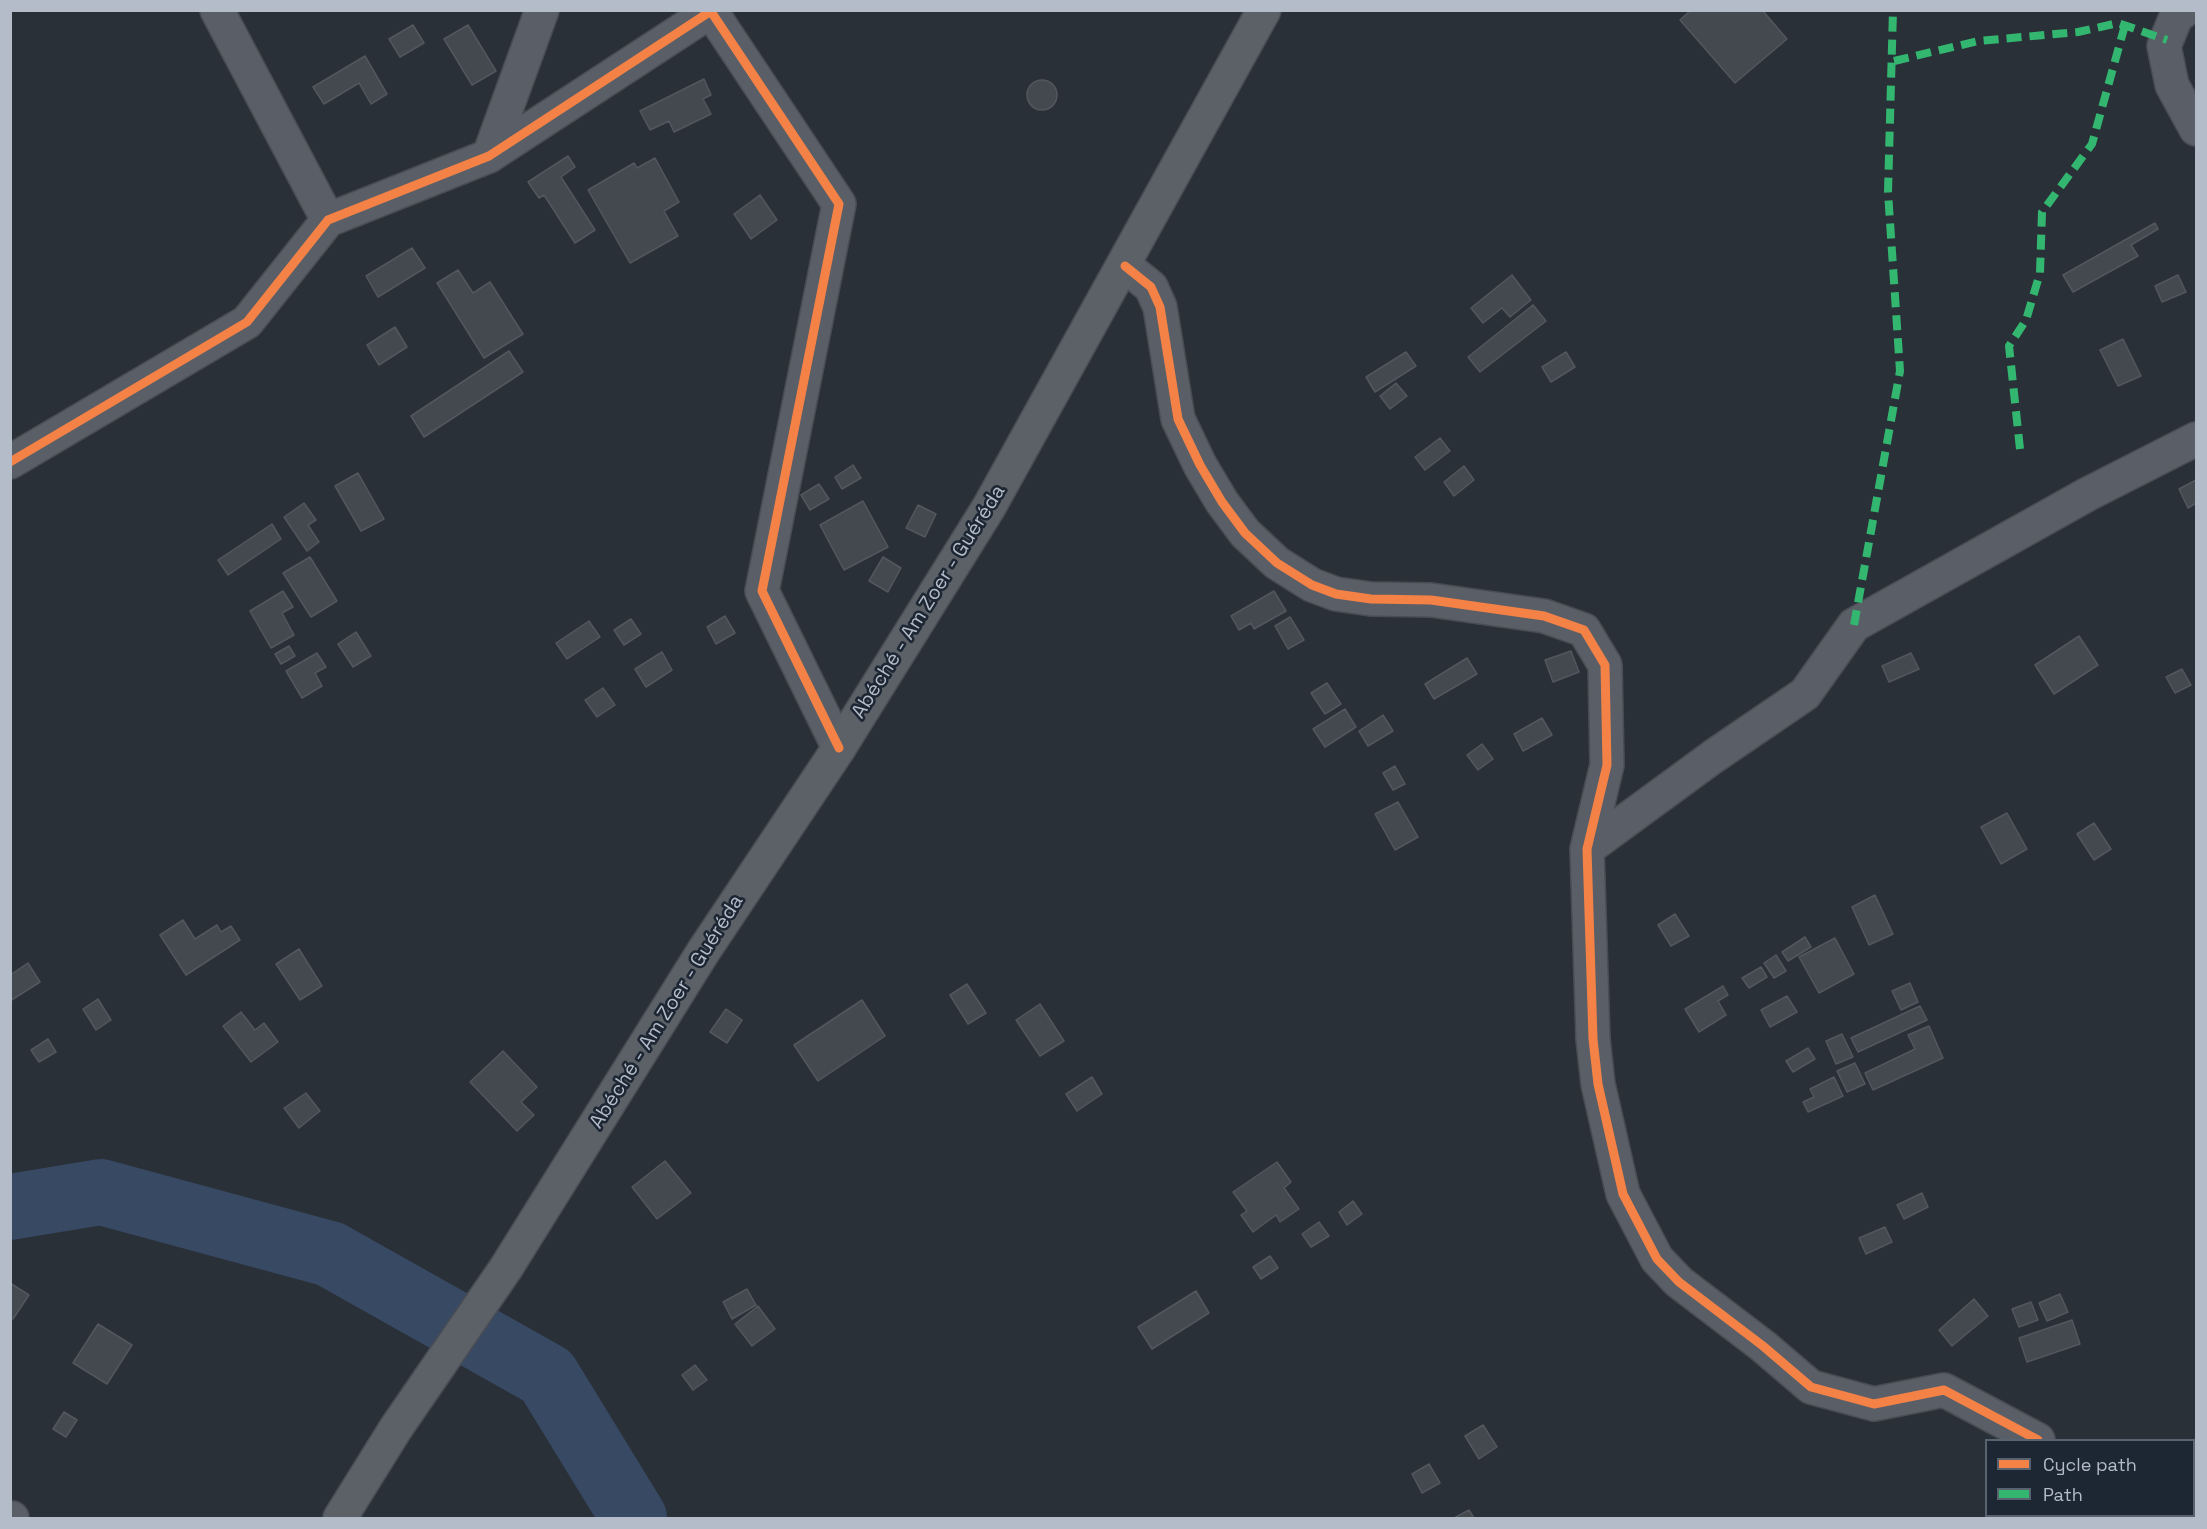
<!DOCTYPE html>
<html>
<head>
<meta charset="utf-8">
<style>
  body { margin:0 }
  #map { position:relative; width:2207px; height:1529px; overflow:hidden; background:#2a3038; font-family:"Space Grotesk",sans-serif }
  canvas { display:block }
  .frame { position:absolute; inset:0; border:12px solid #b4bcc9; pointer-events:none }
  .legend { position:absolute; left:1985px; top:1439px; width:210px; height:78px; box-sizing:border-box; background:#1d2633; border:2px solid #59626f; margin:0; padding:8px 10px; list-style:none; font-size:18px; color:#b4bcc9 }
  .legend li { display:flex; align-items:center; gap:12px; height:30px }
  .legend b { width:30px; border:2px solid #59626f }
</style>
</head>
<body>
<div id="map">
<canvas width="2207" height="1529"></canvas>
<div class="frame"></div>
<ul class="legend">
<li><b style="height:8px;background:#f48246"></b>Cycle path</li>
<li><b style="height:8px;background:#33b770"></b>Path</li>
</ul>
</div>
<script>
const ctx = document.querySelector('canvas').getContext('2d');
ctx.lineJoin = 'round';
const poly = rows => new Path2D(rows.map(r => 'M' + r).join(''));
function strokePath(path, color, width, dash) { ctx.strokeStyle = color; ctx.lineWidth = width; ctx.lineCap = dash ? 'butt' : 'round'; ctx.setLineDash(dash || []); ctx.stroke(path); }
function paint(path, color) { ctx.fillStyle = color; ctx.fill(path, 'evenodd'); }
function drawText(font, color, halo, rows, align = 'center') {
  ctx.font = font + ' "Space Grotesk",sans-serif'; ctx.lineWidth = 5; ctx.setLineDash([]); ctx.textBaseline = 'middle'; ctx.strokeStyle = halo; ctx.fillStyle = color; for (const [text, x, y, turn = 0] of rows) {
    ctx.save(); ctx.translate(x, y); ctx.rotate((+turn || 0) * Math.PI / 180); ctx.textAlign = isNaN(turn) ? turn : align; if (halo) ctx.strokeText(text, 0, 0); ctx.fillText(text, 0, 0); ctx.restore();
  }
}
strokePath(poly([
  [10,1207,101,1192,330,1254,547,1376,634,1518]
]), '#384963', 66);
const building = poly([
  [1691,10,1762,10,1787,39,1735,83,1680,20,1691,10],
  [413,25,424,43,400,57,389,39,413,25],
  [468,25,496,71,472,85,444,39,468,25],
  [365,56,387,94,371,104,359,83,324,104,313,87,365,56],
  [704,79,711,95,703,99,711,114,674,132,669,121,650,130,640,111,704,79],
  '1027 95a15 15 0 1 1 30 0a15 15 0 1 1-30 0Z',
  [568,156,575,167,561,177,595,230,575,243,544,195,539,198,528,182,568,156],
  [655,158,679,202,664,211,678,236,630,263,588,190,634,163,637,168,655,158],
  [760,195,777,220,751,239,734,214,760,195],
  [2155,223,2158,229,2131,245,2138,256,2073,292,2063,275,2155,223],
  [412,248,425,268,378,297,366,276,412,248],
  [458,270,473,293,490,282,523,334,484,358,437,283,458,270],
  [1512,275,1531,300,1510,317,1502,308,1483,323,1471,308,1512,275],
  [2178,275,2186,292,2162,302,2155,286,2178,275],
  [1533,305,1546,321,1480,372,1468,357,1533,305],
  [395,327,407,347,379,365,367,345,395,327],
  [2123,339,2141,376,2118,386,2100,350,2123,339],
  [509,351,523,372,424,437,411,416,509,351],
  [1406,352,1416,366,1375,392,1366,377,1406,352],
  [1566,352,1575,367,1551,382,1542,367,1566,352],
  [1396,383,1407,396,1390,409,1380,396,1396,383],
  [1440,438,1450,451,1425,470,1415,457,1440,438],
  [853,465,861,478,842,489,835,477,853,465],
  [1464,466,1474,480,1454,496,1444,482,1464,466],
  [358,473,384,519,361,531,335,486,358,473],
  [2196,480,2196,503,2188,508,2179,489,2196,480],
  [819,484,829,499,810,510,801,495,819,484],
  [863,501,888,547,844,570,820,525,863,501],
  [304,503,316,520,308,525,319,542,307,551,284,517,304,503],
  [918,505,936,514,925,537,906,528,918,505],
  [272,524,281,539,228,575,218,560,272,524],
  [310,557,337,601,311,617,283,573,310,557],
  [883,557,901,568,888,592,869,581,883,557],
  [283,591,293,607,282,613,294,635,271,648,250,611,283,591],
  [1274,591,1286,611,1254,629,1251,623,1239,630,1231,616,1274,591],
  [725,616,735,633,716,644,707,627,725,616],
  [1290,617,1304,640,1288,649,1275,626,1290,617],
  [631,619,641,634,624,645,614,630,631,619],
  [589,621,600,637,567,659,556,643,589,621],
  [356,632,371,656,353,667,338,644,356,632],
  [2079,636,2098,665,2054,694,2035,665,2079,636],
  [289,646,295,656,281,664,275,654,289,646],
  [1571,651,1579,672,1553,682,1545,660,1571,651],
  [662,652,672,670,646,687,635,669,662,652],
  [317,653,326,667,315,673,322,686,302,698,286,671,317,653],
  [1911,653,1919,669,1889,682,1882,666,1911,653],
  [1467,658,1477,674,1434,699,1425,684,1467,658],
  [2182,669,2191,685,2175,693,2166,677,2182,669],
  [1327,683,1341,704,1325,714,1311,693,1327,683],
  [603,688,615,705,597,717,585,700,603,688],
  [1345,709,1356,727,1325,747,1313,729,1345,709],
  [1383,715,1393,731,1368,746,1359,731,1383,715],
  [1542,718,1552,735,1523,751,1514,734,1542,718],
  [1482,744,1493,759,1478,770,1467,755,1482,744],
  [1395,766,1405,784,1393,790,1383,773,1395,766],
  [1398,802,1418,837,1395,850,1375,814,1398,802],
  [2007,813,2027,849,2001,864,1981,827,2007,813],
  [2094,823,2111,849,2094,860,2077,834,2094,823],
  [1875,895,1893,934,1869,945,1852,907,1875,895],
  [1675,914,1689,936,1671,946,1658,925,1675,914],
  [183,920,195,939,217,925,221,932,231,926,240,940,186,975,160,935,183,920],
  [1805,937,1811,947,1788,961,1782,952,1805,937],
  [1835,938,1854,974,1819,993,1799,957,1835,938],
  [299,949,322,986,300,1000,276,964,299,949],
  [1776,955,1786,971,1774,978,1764,963,1776,955],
  [28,963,40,982,10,1001,10,975,28,963],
  [1761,967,1767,977,1749,988,1742,978,1761,967],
  [1910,983,1918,1002,1901,1010,1892,991,1910,983],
  [967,984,986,1013,968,1024,950,995,967,984],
  [1723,986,1728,995,1718,1001,1726,1015,1699,1032,1685,1009,1723,986],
  [1787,996,1797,1012,1770,1027,1761,1010,1787,996],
  [98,999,111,1020,96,1030,83,1009,98,999],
  [862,1000,885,1036,818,1081,794,1045,862,1000],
  [1040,1004,1064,1041,1040,1056,1016,1020,1040,1004],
  [1920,1006,1927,1020,1858,1052,1851,1038,1920,1006],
  [726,1009,742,1020,727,1043,710,1032,726,1009],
  [241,1012,255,1030,264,1023,278,1042,251,1062,223,1026,241,1012],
  [1929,1026,1943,1058,1873,1090,1865,1073,1915,1049,1908,1035,1929,1026],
  [1842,1034,1853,1057,1836,1064,1826,1041,1842,1034],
  [48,1039,56,1052,39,1062,31,1050,48,1039],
  [1808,1048,1815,1059,1793,1072,1786,1061,1808,1048],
  [503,1051,537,1087,521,1102,534,1115,517,1131,470,1082,503,1051],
  [1855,1063,1865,1084,1847,1092,1837,1071,1855,1063],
  [1092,1077,1102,1094,1077,1111,1066,1094,1092,1077],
  [1834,1077,1843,1096,1808,1112,1803,1102,1814,1097,1810,1089,1834,1077],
  [306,1093,320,1111,299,1128,284,1108,306,1093],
  [665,1161,691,1193,657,1219,632,1187,665,1161],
  [1277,1162,1291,1182,1284,1188,1299,1209,1280,1222,1276,1215,1253,1232,1241,1215,1247,1211,1233,1192,1277,1162],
  [1922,1193,1928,1207,1904,1219,1897,1205,1922,1193],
  [1353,1201,1362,1214,1347,1225,1339,1212,1353,1201],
  [1319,1222,1329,1236,1311,1247,1302,1234,1319,1222],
  [1885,1227,1892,1242,1866,1254,1859,1238,1885,1227],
  [1270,1256,1278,1268,1261,1279,1253,1267,1270,1256],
  [10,1283,29,1295,13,1319,10,1318,10,1283],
  [747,1289,756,1305,732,1319,723,1302,747,1289],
  [1196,1291,1209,1313,1152,1349,1138,1327,1196,1291],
  [2060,1294,2068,1312,2047,1321,2039,1303,2060,1294],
  [1974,1299,1988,1316,1952,1346,1939,1330,1974,1299],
  [2031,1302,2038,1320,2019,1327,2012,1309,2031,1302],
  [758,1306,775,1329,752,1346,735,1324,758,1306],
  [2072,1320,2080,1344,2027,1362,2019,1338,2072,1320],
  [98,1324,132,1345,107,1384,73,1363,98,1324],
  [695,1365,707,1380,693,1390,682,1375,695,1365],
  [64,1412,77,1420,66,1437,53,1429,64,1412],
  [1483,1425,1497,1447,1479,1459,1465,1436,1483,1425],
  [1429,1464,1440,1483,1422,1493,1412,1474,1429,1464],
  [1469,1510,1474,1518,1454,1518,1469,1510]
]);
paint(building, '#444950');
strokePath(building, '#52575f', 1.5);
const minor = poly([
  [217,10,328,220],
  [710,10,839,204,762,591,839,748],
  [2185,10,2176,17,2164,46,2172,85,2196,129],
  [489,156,542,10],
  [1125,266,1151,287,1160,307,1178,419,1200,465,1222,502,1245,533,1277,563,1312,585,1336,594,1371,599,1431,600,1544,616,1584,630,1605,665,1607,765,1587,849,1593,1039,1598,1084,1623,1194,1657,1259,1679,1282,1763,1346,1811,1387,1874,1404,1944,1390,2038,1440],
  [10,462,247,322,328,220,489,156,711,11],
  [1587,849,1714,756,1805,694,1854,625,2088,494,2196,439],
  [2194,1463,2196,1461],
  [10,1518,12,1518]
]);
const major = poly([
  [340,1518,396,1428,506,1268,703,952,839,748,989,507,1264,10]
]);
strokePath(minor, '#484c53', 36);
strokePath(major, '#484c55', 36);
strokePath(minor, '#5a5e66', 33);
strokePath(major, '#5c6168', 33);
strokePath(poly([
  [1894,61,1978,41,2078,32,2118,23,2167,40],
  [2020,449,2009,346,2026,320,2040,273,2042,212,2092,144,2125,25],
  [1854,625,1900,371,1888,192,1893,10]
]), '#33b770', 8, [15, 8]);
strokePath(poly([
  [710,10,839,204,762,591,839,748],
  [1125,266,1151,287,1160,307,1178,419,1200,465,1222,502,1245,533,1277,563,1312,585,1336,594,1371,599,1431,600,1544,616,1584,630,1605,665,1607,765,1587,849,1593,1039,1598,1084,1623,1194,1657,1259,1679,1282,1763,1346,1811,1387,1874,1404,1944,1390,2038,1440],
  [10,462,247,322,328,220,489,156,711,11]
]), '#f48246', 9);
drawText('20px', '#b4bcc9', '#1d2633', [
  ["Abéché - Am Zoer - Guéréda",929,602,-58],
  ["Abéché - Am Zoer - Guéréda",667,1012,-58]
]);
</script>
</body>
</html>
